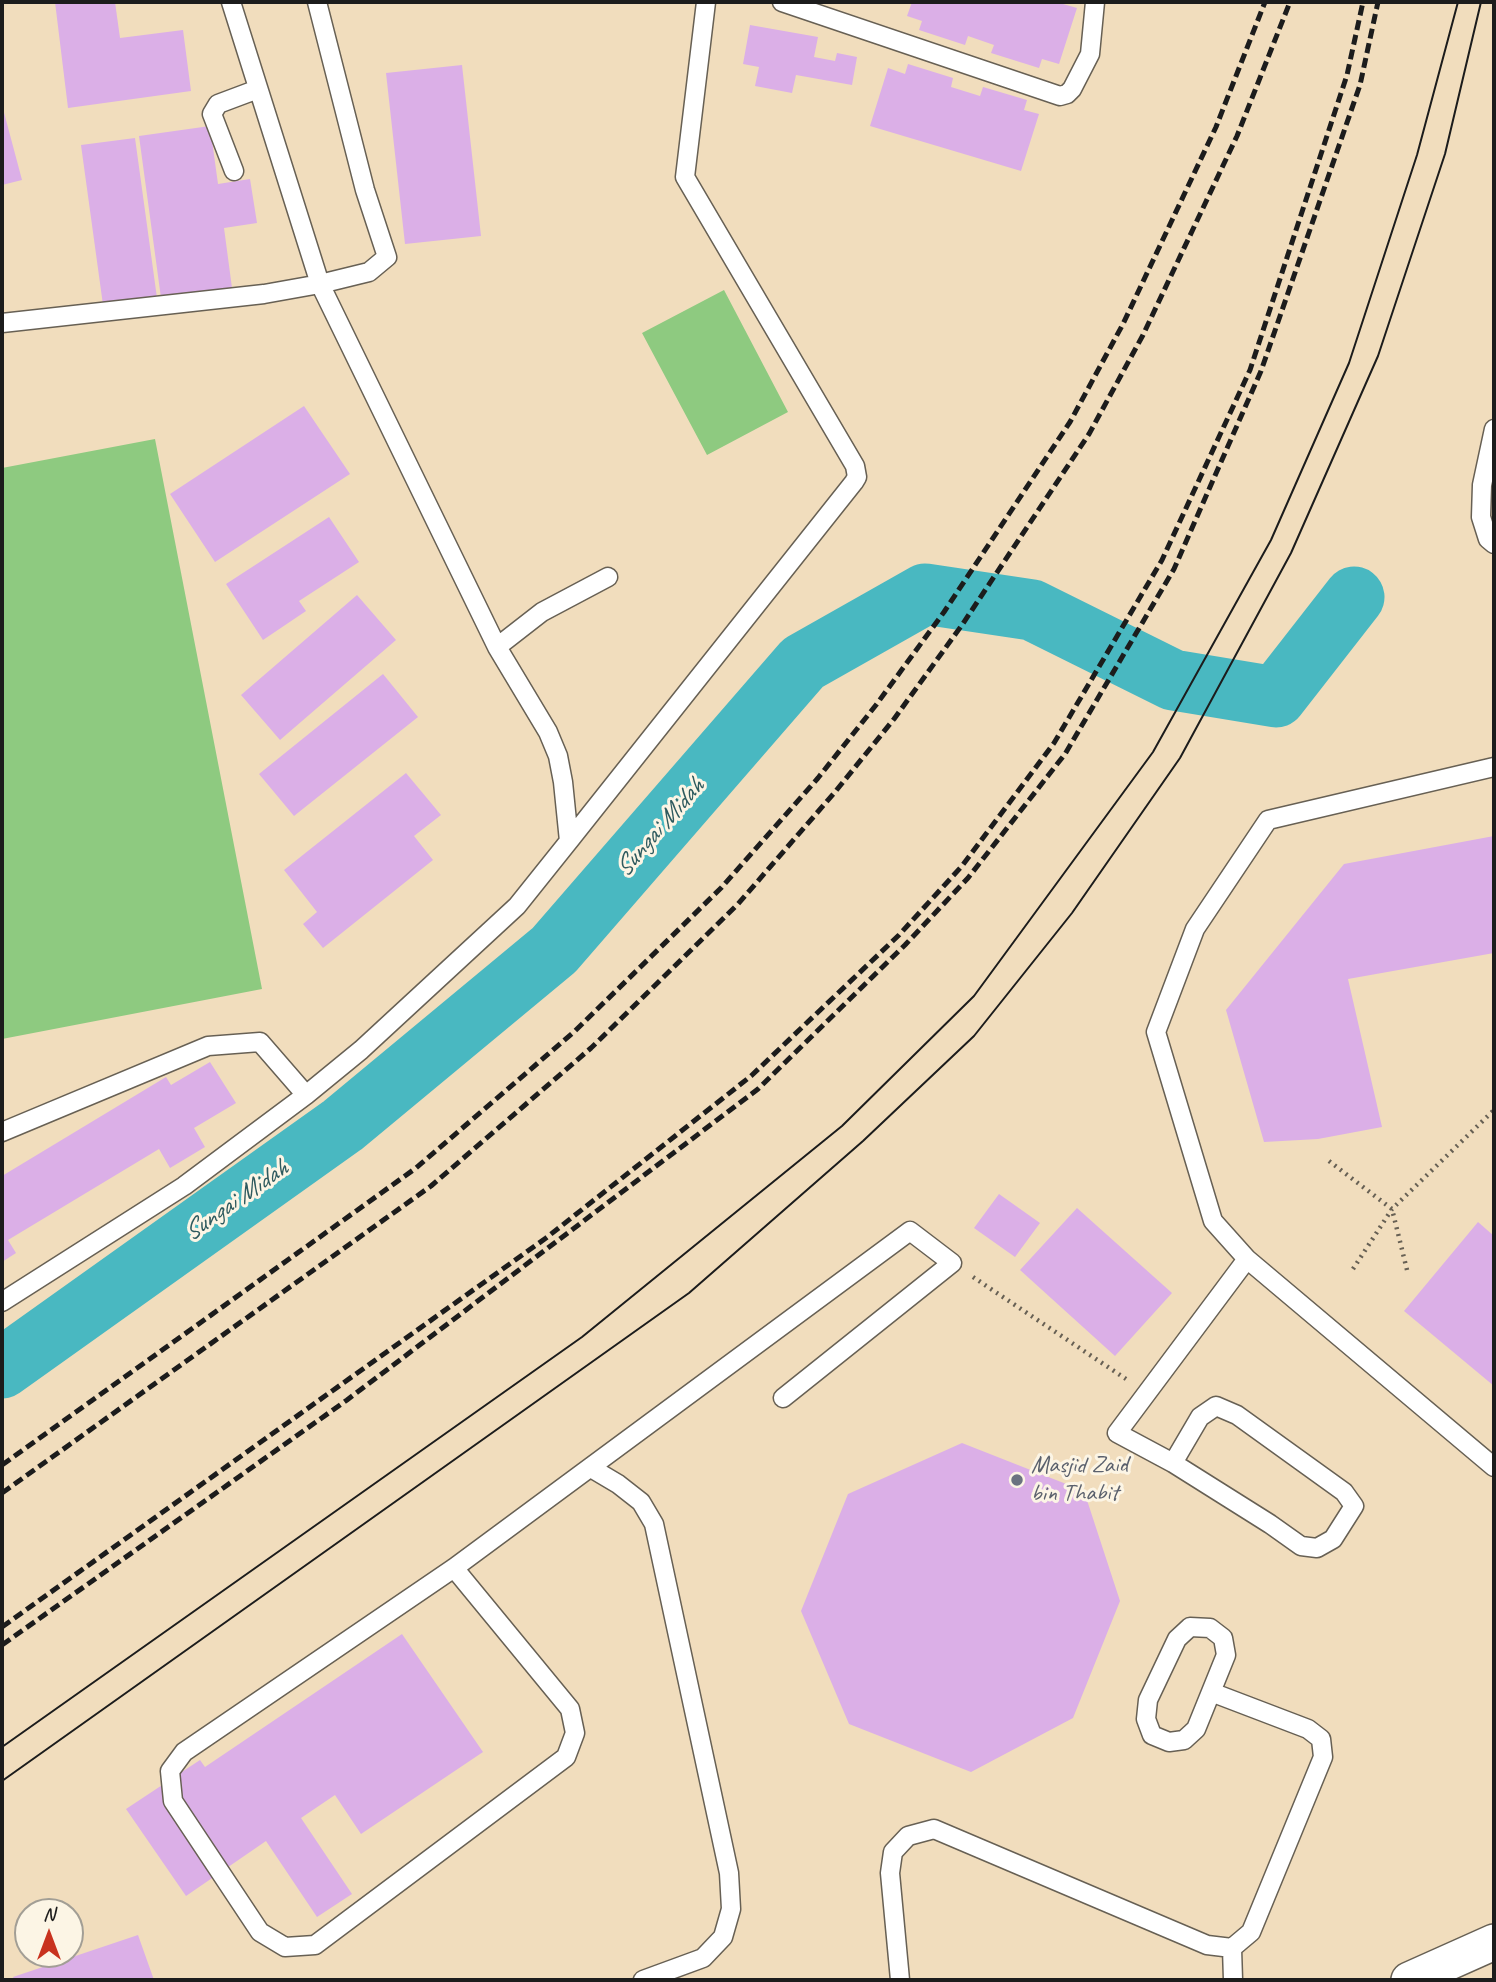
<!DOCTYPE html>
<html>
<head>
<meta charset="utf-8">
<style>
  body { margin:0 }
  #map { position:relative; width:1496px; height:1982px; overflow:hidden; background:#f1ddbd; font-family:Caveat,sans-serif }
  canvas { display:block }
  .frame { position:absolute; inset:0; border:4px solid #1c1c1c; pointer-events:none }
  .north { position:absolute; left:14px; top:1898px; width:70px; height:70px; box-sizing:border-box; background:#fcf5e5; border:2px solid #a29e95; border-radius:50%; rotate:0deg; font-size:19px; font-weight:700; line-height:28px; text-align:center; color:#1c1c1c }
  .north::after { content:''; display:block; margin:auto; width:24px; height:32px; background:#c8321e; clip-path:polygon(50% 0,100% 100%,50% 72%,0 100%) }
</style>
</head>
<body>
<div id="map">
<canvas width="1496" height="1982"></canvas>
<div class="frame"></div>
<div class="north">N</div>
</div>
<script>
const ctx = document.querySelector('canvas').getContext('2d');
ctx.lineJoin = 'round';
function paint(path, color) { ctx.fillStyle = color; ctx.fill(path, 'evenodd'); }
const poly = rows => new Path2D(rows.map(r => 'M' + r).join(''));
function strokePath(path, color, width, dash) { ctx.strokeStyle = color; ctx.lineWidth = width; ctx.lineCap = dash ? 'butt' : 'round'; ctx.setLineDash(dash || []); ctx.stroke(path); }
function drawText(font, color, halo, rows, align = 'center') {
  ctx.font = font + ' Caveat,sans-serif'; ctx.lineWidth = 6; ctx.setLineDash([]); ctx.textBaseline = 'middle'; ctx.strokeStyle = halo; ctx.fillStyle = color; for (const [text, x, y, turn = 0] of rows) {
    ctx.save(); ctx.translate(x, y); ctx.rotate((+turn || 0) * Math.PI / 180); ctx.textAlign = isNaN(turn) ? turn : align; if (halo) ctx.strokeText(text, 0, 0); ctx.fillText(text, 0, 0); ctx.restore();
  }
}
paint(poly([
  [724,290,788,412,707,455,642,333],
  [155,439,262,989,2,1039,2,468]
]), '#8eca80');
strokePath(poly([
  [2,1368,343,1125,554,950,803,663,925,594,1032,610,1173,680,1276,697,1354,597]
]), '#49b8c1', 61);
paint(poly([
  [55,2,115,2,120,38,183,30,191,91,68,108],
  [912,2,1056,2,1077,8,1059,64,1042,59,1039,68,991,53,994,45,968,36,965,45,919,30,922,21,907,16],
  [750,25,818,37,814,57,835,61,837,53,857,57,852,85,796,75,792,93,755,86,759,67,743,64],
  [908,64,953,78,951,87,980,96,983,87,1027,100,1024,110,1039,114,1021,171,870,126,888,68,905,74],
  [462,65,481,236,405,244,386,73],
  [2,105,22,180,2,185],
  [210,126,218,184,250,179,257,223,224,228,232,288,161,298,139,136],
  [135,138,157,298,103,305,81,145],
  [304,406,350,474,215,562,170,494],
  [329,517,359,562,299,601,306,611,263,640,226,584],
  [357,595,396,640,280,740,241,695],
  [383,674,418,717,294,816,259,774],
  [406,773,441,815,414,836,433,860,323,948,303,924,317,912,284,870],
  [1494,836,1494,953,1348,979,1382,1127,1318,1139,1264,1142,1226,1010,1344,864],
  [210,1062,236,1103,194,1128,205,1147,170,1168,159,1149,8,1240,16,1253,2,1262,2,1176,166,1077,171,1085],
  [999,1194,1040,1223,1015,1257,974,1228],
  [1077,1208,1172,1293,1115,1356,1020,1270],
  [1478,1222,1494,1236,1494,1386,1404,1311],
  [962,1443,1084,1491,1120,1601,1073,1718,971,1772,849,1724,801,1611,848,1494],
  [402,1634,483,1752,361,1834,335,1795,301,1818,352,1894,317,1917,266,1841,186,1896,126,1809,200,1760,205,1767],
  [138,1935,154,1980,14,1980,13,1977]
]), '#dbafe7');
const service = poly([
  [782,2,1060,96,1067,94,1072,89,1090,54,1095,2],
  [234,171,212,114,218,104,258,89],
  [2,323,264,294,320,284,369,272,387,257,365,190,317,2],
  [1494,429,1482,485,1481,517,1488,539,1494,544],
  [497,647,542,612,608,577],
  [1494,767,1268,820,1195,929,1156,1032,1213,1221,1247,1259,1494,1467],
  [569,841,854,482,857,477,855,466,685,177,706,2],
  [2,1132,208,1046,260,1042,306,1095],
  [2,1302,184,1186,306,1095,361,1050,517,906,569,841,563,782,558,756,548,732,497,647,320,284,231,2],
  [1173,1463,1200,1417,1216,1406,1237,1415,1344,1492,1354,1506,1333,1539,1317,1548,1301,1546,1270,1524,1173,1463,1117,1433,1247,1259],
  [591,1468,618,1484,641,1502,654,1524,729,1873,731,1909,723,1937,703,1958,643,1980],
  [454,1568,570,1709,575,1733,566,1757,315,1945,285,1947,260,1932,173,1801,170,1771,184,1752,454,1568,910,1231,952,1263,783,1398],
  [1190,1627,1210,1628,1223,1638,1226,1655,1196,1729,1184,1740,1169,1742,1152,1735,1146,1719,1148,1700,1177,1639,1190,1627],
  [1232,1948,1233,1980],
  [900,1980,890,1873,893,1852,908,1836,934,1829,1207,1945,1232,1948,1251,1932,1323,1757,1321,1739,1308,1729,1211,1692]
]);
const minor = poly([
  [1409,1980,1494,1942]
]);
strokePath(service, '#676054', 21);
strokePath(minor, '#676054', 38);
strokePath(poly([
  [1329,1161,1392,1209,1408,1274],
  [1353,1269,1392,1209,1494,1110],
  [973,1277,1126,1379]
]), '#676054', 4.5, [2, 5]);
strokePath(service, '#fff', 18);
strokePath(minor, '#fff', 35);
strokePath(poly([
  [2,1747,582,1337,842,1126,974,996,1153,752,1271,540,1349,363,1417,155,1458,2],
  [2,1781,689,1293,863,1141,974,1036,1072,913,1180,758,1291,553,1378,356,1445,154,1481,2]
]), '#1c1c1c', 2);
strokePath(poly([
  [2,1465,416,1168,575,1031,721,888,818,778,876,705,944,612,1070,422,1123,324,1216,127,1265,2],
  [2,1493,431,1186,591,1048,738,904,835,792,894,719,962,625,1089,434,1143,335,1237,136,1290,2],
  [2,1627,546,1238,751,1076,899,935,962,866,1054,743,1162,560,1250,370,1347,75,1363,2],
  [2,1645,347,1400,758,1089,905,945,968,878,1065,754,1174,569,1261,371,1360,85,1378,2]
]), '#1c1c1c', 5, [10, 5]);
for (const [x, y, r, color] of [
  [1017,1480,7,"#6b7280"]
]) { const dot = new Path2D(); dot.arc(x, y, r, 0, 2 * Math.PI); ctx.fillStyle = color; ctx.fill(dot); strokePath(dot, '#fcf5e5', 2.5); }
drawText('24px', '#5b616d', '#fcf5e5', [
  ["Masjid Zaid",1031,1466],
  ["bin Thabit",1031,1494]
], 'left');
drawText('italic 26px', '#2e5a5e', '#fcf5e5', [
  ["Sungai Midah",660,828,-49],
  ["Sungai Midah",236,1201,-35]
]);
</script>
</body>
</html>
